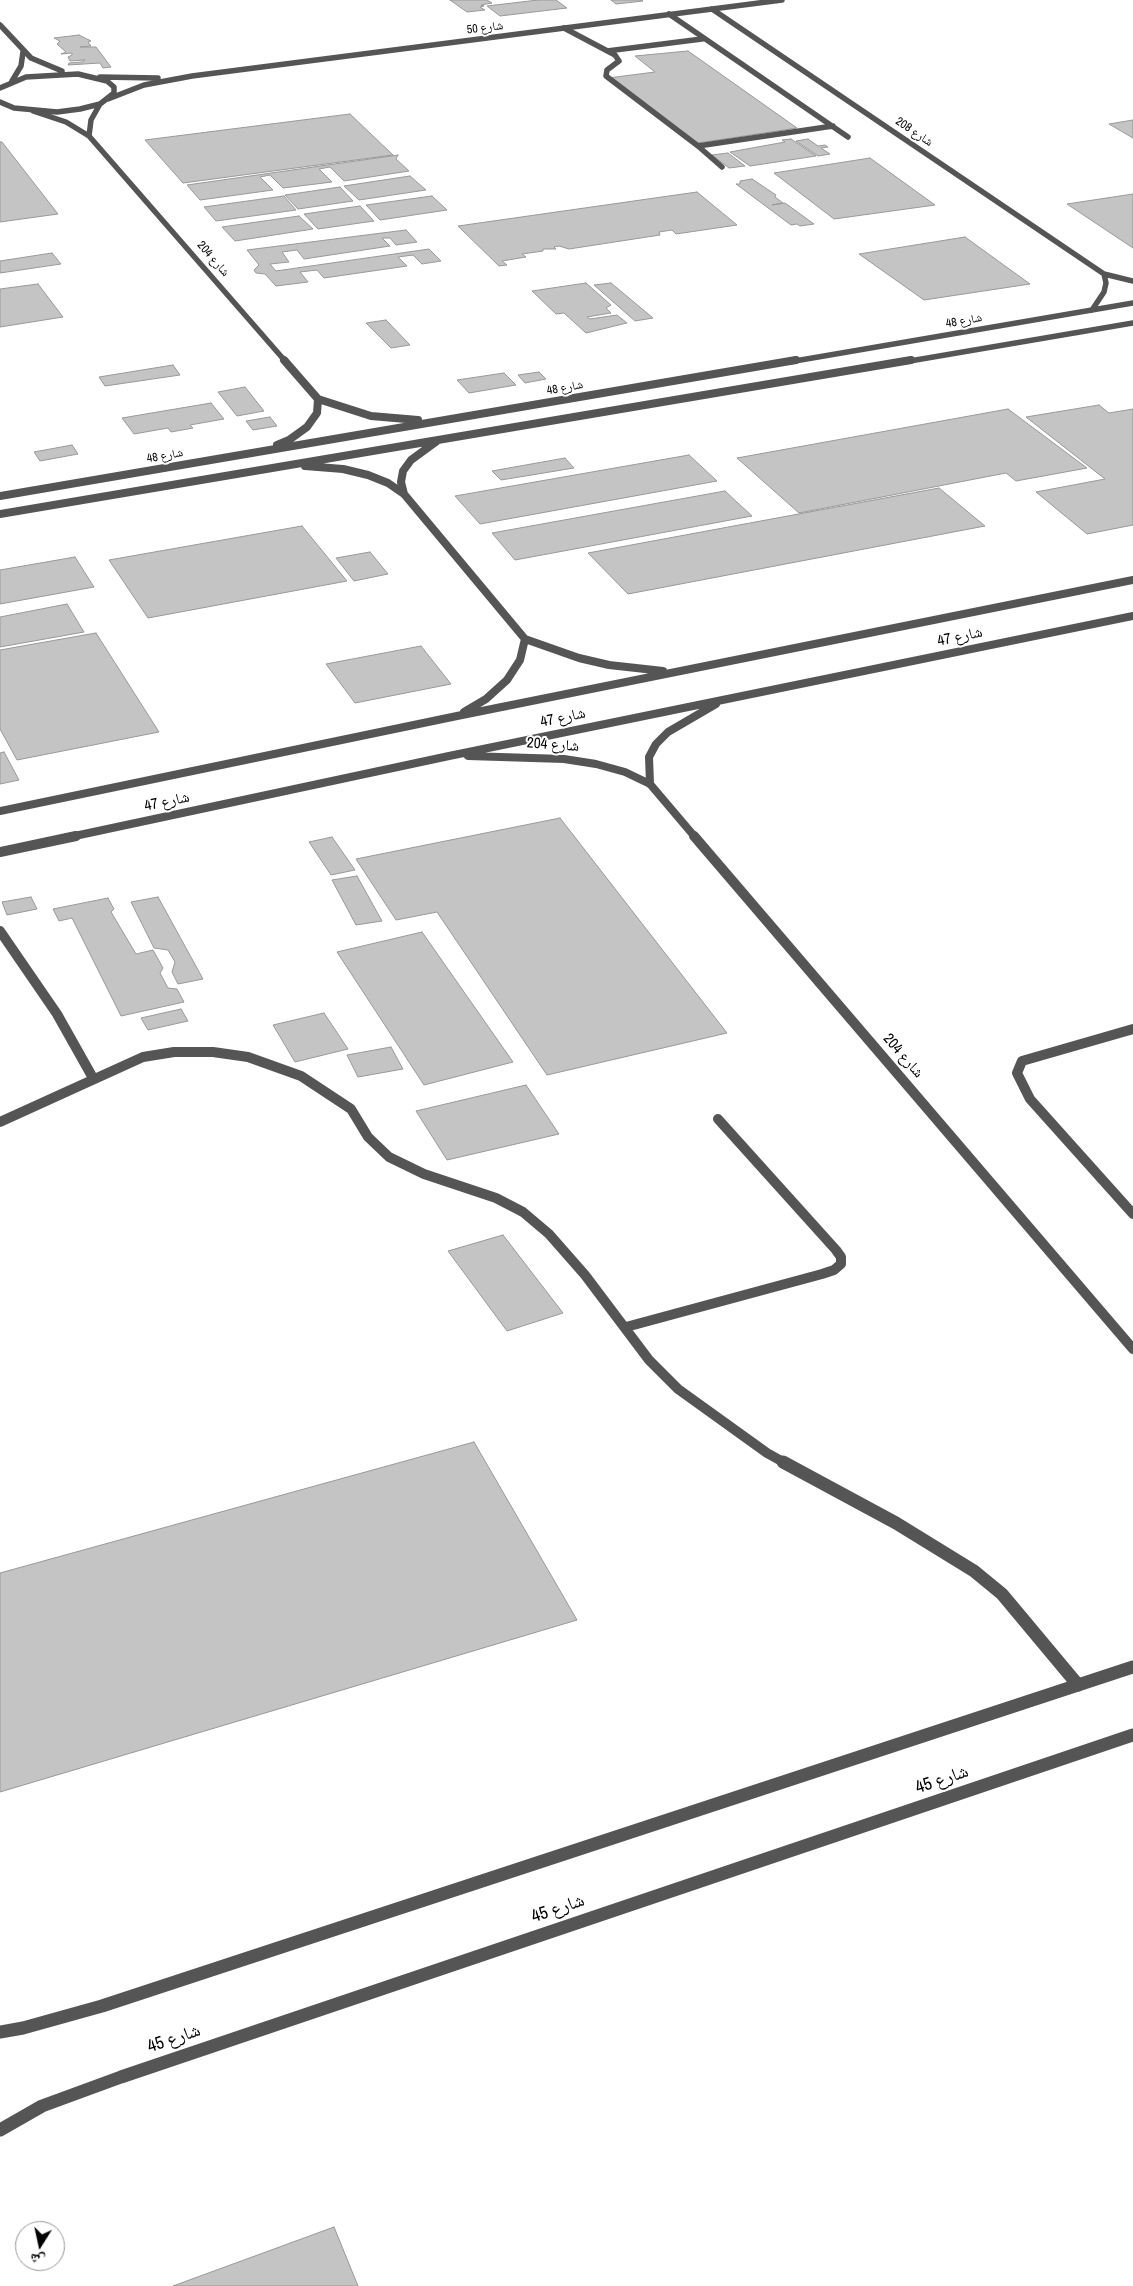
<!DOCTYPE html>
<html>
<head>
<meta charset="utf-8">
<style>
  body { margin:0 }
  #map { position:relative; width:1133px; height:2286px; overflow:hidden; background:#fff; font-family:"Archivo Narrow","Noto Naskh Arabic",sans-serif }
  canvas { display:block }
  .north { position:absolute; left:15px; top:2221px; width:50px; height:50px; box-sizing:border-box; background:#fff; border:1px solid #999; border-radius:50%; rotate:190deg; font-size:14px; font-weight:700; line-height:20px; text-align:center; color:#000 }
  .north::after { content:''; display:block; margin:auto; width:18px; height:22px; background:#000; clip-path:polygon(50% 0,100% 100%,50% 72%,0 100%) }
</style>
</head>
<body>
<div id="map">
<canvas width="1133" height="2286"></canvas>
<div class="north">ش</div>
</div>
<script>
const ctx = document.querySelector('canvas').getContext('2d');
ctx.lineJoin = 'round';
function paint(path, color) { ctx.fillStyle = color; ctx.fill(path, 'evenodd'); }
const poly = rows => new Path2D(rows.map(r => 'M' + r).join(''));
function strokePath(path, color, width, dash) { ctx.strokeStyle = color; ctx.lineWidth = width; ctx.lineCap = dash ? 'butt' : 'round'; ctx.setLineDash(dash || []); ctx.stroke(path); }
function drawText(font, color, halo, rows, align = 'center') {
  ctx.font = font + ' "Archivo Narrow","Noto Naskh Arabic",sans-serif'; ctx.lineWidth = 4; ctx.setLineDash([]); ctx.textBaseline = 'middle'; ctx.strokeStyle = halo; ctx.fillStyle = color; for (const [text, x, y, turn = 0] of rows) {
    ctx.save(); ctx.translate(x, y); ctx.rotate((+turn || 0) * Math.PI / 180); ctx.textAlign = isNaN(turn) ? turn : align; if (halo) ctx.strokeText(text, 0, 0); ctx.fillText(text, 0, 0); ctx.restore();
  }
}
const building = poly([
  [450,0,487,0,492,3,481,5,484,6,480,7,485,10,467,12,450,0],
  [538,0,556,0,567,8,500,16,487,6,538,0],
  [611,0,642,0,643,1,616,4,611,0],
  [79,35,91,41,88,42,91,46,80,47,96,47,111,67,103,68,100,63,68,65,69,63,82,62,85,60,70,61,68,57,72,55,72,53,61,54,66,52,57,44,60,41,54,38,79,35],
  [688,51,797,128,698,143,608,78,655,72,635,56,688,51],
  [350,114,393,155,183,183,145,140,350,114],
  [1133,120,1133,138,1109,124,1133,120],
  [791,139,816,156,750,166,730,152,785,142,782,140,791,139],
  [808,139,818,146,825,145,828,147,821,148,830,154,818,156,796,141,808,139],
  [0,142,2,142,58,214,0,222,0,142],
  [728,153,745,166,729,168,712,155,728,153],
  [398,155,396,159,409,171,344,181,330,167,319,169,332,182,283,188,270,175,260,177,273,190,200,200,187,185,398,155],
  [870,158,935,205,834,219,774,173,870,158],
  [410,176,426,190,359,200,344,186,410,176],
  [752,179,776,195,775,197,783,203,772,205,785,203,814,224,800,226,797,224,791,225,736,184,740,184,740,181,752,179],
  [340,187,353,201,298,209,285,195,340,187],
  [697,192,737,225,676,234,672,230,659,232,660,235,569,249,559,246,554,247,556,249,543,249,543,251,522,254,526,257,502,261,507,265,499,266,458,226,697,192],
  [1133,194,1133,248,1067,204,1133,194],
  [284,196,296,210,216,221,204,207,284,196],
  [432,196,447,210,380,220,366,205,432,196],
  [360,206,374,221,318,229,304,214,360,206],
  [299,216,313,229,235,241,222,227,299,216],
  [406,230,417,242,396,245,390,238,382,238,390,246,304,259,297,250,282,252,289,262,270,264,276,271,429,249,441,261,422,264,413,255,398,257,407,266,324,278,317,270,300,272,308,282,276,286,265,274,256,273,254,270,259,265,247,250,406,230],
  [965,237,1030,284,924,300,859,254,965,237],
  [52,253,61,264,0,273,0,261,52,253],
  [586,283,611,305,606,308,611,313,587,317,590,319,617,315,627,323,586,333,564,313,556,314,532,291,586,283],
  [611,283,653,318,635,321,594,285,611,283],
  [38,284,63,317,0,327,0,289,38,284],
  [386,320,410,345,391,348,366,323,386,320],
  [173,365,180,375,105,386,99,377,173,365],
  [539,372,546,379,525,383,518,375,539,372],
  [504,373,516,385,469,393,457,380,504,373],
  [245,387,264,411,237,416,218,392,245,387],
  [211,403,224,419,190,425,193,428,171,432,168,428,134,434,122,418,211,403],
  [1099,405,1109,413,1133,409,1133,525,1087,534,1036,492,1105,479,1026,417,1099,405],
  [1008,409,1087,468,1016,481,1006,473,799,513,737,458,1008,409],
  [270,417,277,426,253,430,246,421,270,417],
  [72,445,78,454,40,461,34,452,72,445],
  [689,455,717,481,480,524,455,496,689,455],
  [565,458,574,468,501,480,492,471,565,458],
  [939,488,985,526,628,594,588,553,939,488],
  [725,491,752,516,515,560,492,533,725,491],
  [302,526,347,581,148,618,109,560,302,526],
  [370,552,388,574,354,581,336,558,370,552],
  [75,557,94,587,0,604,0,570,75,557],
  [67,604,84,632,0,647,0,617,67,604],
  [96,633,159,732,17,760,0,729,0,650,96,633],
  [421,646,451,684,355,703,326,664,421,646],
  [4,752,19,780,0,784,0,753,4,752],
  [560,818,727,1033,547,1075,437,912,396,920,356,859,560,818],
  [332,837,355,870,331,875,309,842,332,837],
  [357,876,382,921,356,925,332,880,357,876],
  [31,897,37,909,7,915,2,902,31,897],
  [158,897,203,979,178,984,172,972,175,962,168,950,154,948,131,902,158,897],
  [108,898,114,909,111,912,136,954,153,950,163,968,160,973,168,988,177,989,184,1002,121,1016,72,918,59,921,53,909,108,898],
  [422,932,513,1062,424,1085,337,952,422,932],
  [181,1009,188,1021,148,1030,141,1018,181,1009],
  [324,1013,348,1049,295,1062,273,1025,324,1013],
  [391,1047,403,1069,358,1077,347,1055,391,1047],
  [526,1085,559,1134,447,1160,416,1111,526,1085],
  [503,1235,563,1313,507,1331,448,1251,503,1235],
  [474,1442,577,1620,0,1792,0,1573,474,1442],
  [334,2227,358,2286,173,2286,334,2227]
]);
paint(building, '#c4c4c4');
strokePath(building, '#999', 1);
strokePath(poly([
  [669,14,848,137],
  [564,28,615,55,619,61,607,70,606,76,698,146,722,167],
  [607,51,702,39],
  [698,146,833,126]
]), '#555', 5.5);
strokePath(poly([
  [0,931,57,1014,93,1078],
  [1133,1029,1022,1061,1017,1073,1030,1099,1133,1214],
  [0,1122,143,1057,174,1052,213,1052,248,1057,301,1076,351,1109,368,1137,389,1157,424,1174,496,1198,523,1212,549,1234,585,1275,649,1360,678,1389,767,1453,785,1463],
  [626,1327,822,1274,834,1270,841,1264,841,1257,836,1250,718,1119]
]), '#555', 10);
strokePath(poly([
  [783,1462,896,1523,974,1571,1002,1594,1078,1685]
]), '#555', 13);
strokePath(poly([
  [712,9,1104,274,1133,281],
  [0,25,31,58,62,71],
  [100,77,158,78],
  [12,81,21,66,23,52],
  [0,88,26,77,78,74,107,81,114,87,114,93,100,104,80,109,57,112,14,108,0,102],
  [108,99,144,85,192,76,782,0],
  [33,111,66,122,89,136,286,362],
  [89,136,91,120,100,104],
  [1092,310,1104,292,1106,283,1104,274],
  [789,362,1133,303],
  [904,362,1133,323]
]), '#555', 5.5);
strokePath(poly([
  [284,360,318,399,371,416,418,420],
  [277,445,289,440,307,427,317,413,318,399],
  [305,466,343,469,368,475,388,483,404,494,525,639,579,658,609,665,663,671],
  [404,494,401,482,403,471,411,460,437,441],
  [0,496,796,360],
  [0,514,911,360],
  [464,712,486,699,507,680,520,660,525,639],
  [468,756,564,759,596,764,625,772,650,784,695,837],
  [650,784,649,757,656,744,668,732,716,704],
  [0,811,457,716,1133,580],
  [70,837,449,756,1133,616]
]), '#555', 8);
strokePath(poly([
  [694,836,1133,1349],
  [0,852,76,836]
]), '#555', 10);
strokePath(poly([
  [0,2032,23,2028,102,2006,1133,1667],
  [0,2130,42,2106,121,2077,1133,1735]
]), '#555', 13);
drawText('12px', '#000', '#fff', [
  ["شارع 50",485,28,-7],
  ["شارع 208",914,132,34],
  ["شارع 204",213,259,49],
  ["شارع 48",964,321,-10],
  ["شارع 48",565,388,-10],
  ["شارع 48",165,456,-10]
]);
drawText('15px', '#000', '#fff', [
  ["شارع 47",960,637,-12],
  ["شارع 47",563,718,-12],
  ["شارع 204",553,745,4],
  ["شارع 47",167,802,-12],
  ["شارع 204",903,1056,49]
]);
drawText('18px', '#000', '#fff', [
  ["شارع 45",942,1780,-19],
  ["شارع 45",558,1909,-19],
  ["شارع 45",174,2039,-19]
]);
</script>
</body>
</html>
